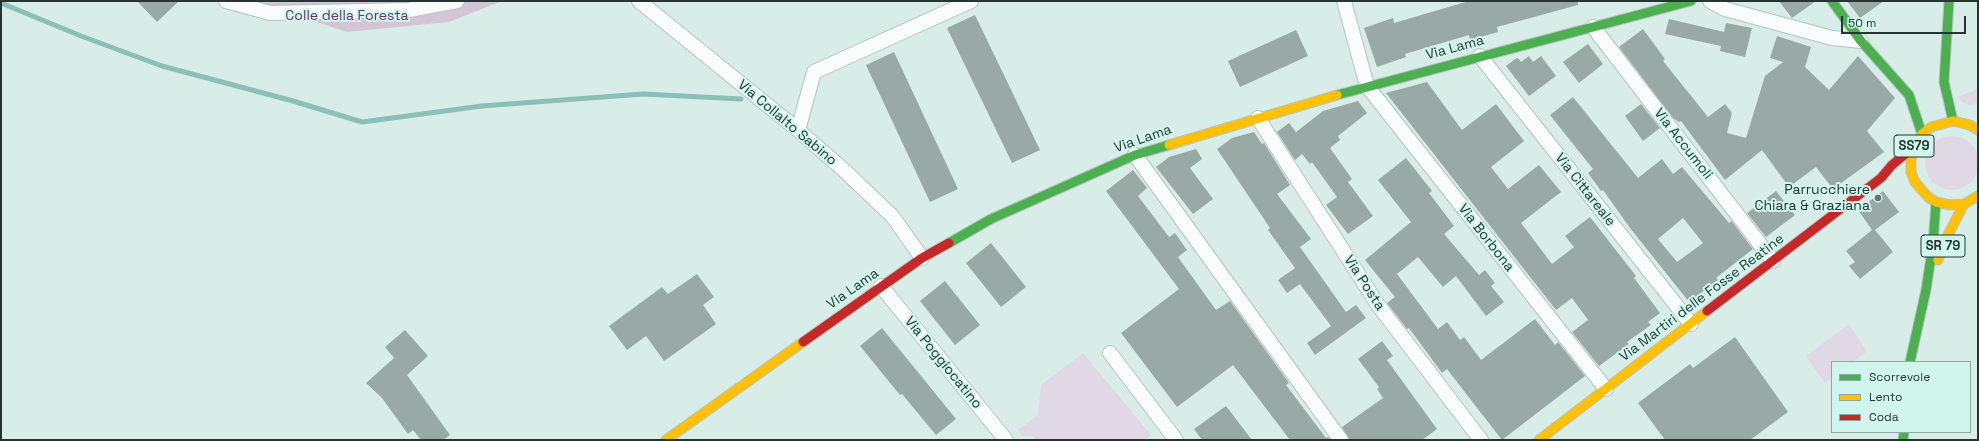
<!DOCTYPE html>
<html>
<head>
<meta charset="utf-8">
<style>
  body { margin:0 }
  #map { position:relative; width:1979px; height:441px; overflow:hidden; background:#d8ede8; font-family:"Space Grotesk",sans-serif }
  canvas { display:block }
  .frame { position:absolute; inset:0; border:2px solid #263532; pointer-events:none }
  .legend { position:absolute; left:1831px; top:361px; width:140px; height:72px; box-sizing:border-box; background:#d0f5ed; border:1px solid #8ca8a2; margin:0; padding:5px 7px; list-style:none; font-size:12px; color:#263532 }
  .legend li { display:flex; align-items:center; gap:8px; height:20px }
  .legend b { width:20px; border:1px solid #8ca8a2 }
  .scale { position:absolute; left:1841px; top:16px; width:125px; height:18px; box-sizing:border-box; border:2px solid #263532; border-top:0; padding-left:5px; font-size:12px; line-height:14px; white-space:nowrap; color:#263532; -webkit-text-stroke:3px #d0f5ed; paint-order:stroke }
</style>
</head>
<body>
<div id="map">
<canvas width="1979" height="441"></canvas>
<div class="frame"></div>
<ul class="legend">
<li><b style="height:5px;background:#4caf50"></b>Scorrevole</li>
<li><b style="height:5px;background:#ffc107"></b>Lento</li>
<li><b style="height:5px;background:#c62828"></b>Coda</li>
</ul>
<div class="scale">50 m</div>
</div>
<script>
const ctx = document.querySelector('canvas').getContext('2d');
ctx.lineJoin = 'round';
function paint(path, color) { ctx.fillStyle = color; ctx.fill(path, 'evenodd'); }
const poly = rows => new Path2D(rows.map(r => 'M' + r).join(''));
function strokePath(path, color, width, dash) { ctx.strokeStyle = color; ctx.lineWidth = width; ctx.lineCap = dash ? 'butt' : 'round'; ctx.setLineDash(dash || []); ctx.stroke(path); }
function drawText(font, color, halo, rows, align = 'center') {
  ctx.font = font + ' "Space Grotesk",sans-serif'; ctx.lineWidth = 4; ctx.setLineDash([]); ctx.textBaseline = 'middle'; ctx.strokeStyle = halo; ctx.fillStyle = color; for (const [text, x, y, turn = 0] of rows) {
    ctx.save(); ctx.translate(x, y); ctx.rotate((+turn || 0) * Math.PI / 180); ctx.textAlign = isNaN(turn) ? turn : align; if (halo) ctx.strokeText(text, 0, 0); ctx.fillText(text, 0, 0); ctx.restore();
  }
}
paint(poly([
  [1978,89,1977,103,1970,105,1963,103,1958,97],
  '1925 163a27 27 0 1 1 54 0a27 27 0 1 1-54 0Z',
  [1849,324,1867,351,1853,362,1832,362,1832,378,1825,383,1806,356],
  [1083,353,1151,435,1145,440,1036,440,1032,436,1022,436,1018,430,1038,415,1041,385]
]), '#e1d8e5');
paint(poly([
  [253,1,502,1,449,22,347,32]
]), '#d4c5d6');
strokePath(poly([
  [1,3,81,36,162,66,293,101,362,122,482,106,643,94,741,99]
]), '#8ac0b6', 5);
paint(poly([
  [137,1,179,1,157,22],
  [1469,1,1578,1,1578,5,1497,27,1498,32,1470,40,1469,35,1405,54,1406,57,1377,67,1364,28,1393,18,1394,23],
  [1779,1,1816,1,1792,18],
  [1847,1,1884,1,1860,18],
  [975,15,1040,150,1012,163,947,28],
  [1669,19,1724,32,1726,23,1752,28,1745,57,1720,51,1721,46,1665,34],
  [1643,29,1665,59,1663,61,1708,117,1725,104,1732,113,1727,133,1746,138,1765,76,1783,62,1770,58,1777,36,1811,47,1805,67,1829,90,1858,56,1895,98,1867,131,1884,152,1833,189,1816,167,1789,187,1762,150,1725,180,1681,121,1679,122,1673,118,1619,47],
  [1296,30,1308,56,1240,87,1228,61],
  [1588,44,1603,64,1579,83,1563,62],
  [894,52,958,189,930,202,866,65],
  [1529,56,1533,62,1541,56,1556,76,1529,96,1506,66,1515,59,1518,58,1521,62],
  [1427,82,1462,130,1496,104,1524,141,1491,167,1508,189,1539,165,1561,192,1521,223,1552,264,1574,247,1565,236,1590,217,1636,276,1634,278,1660,313,1648,322,1651,325,1627,342,1629,344,1599,366,1572,332,1588,320,1572,298,1556,310,1386,93],
  [1573,97,1638,178,1662,159,1673,174,1682,167,1729,223,1731,221,1733,223,1752,248,1753,249,1716,278,1718,280,1689,302,1630,228,1603,190,1601,191,1588,173,1593,169,1550,115],
  [1683,218,1703,243,1677,262,1658,239],
  [1358,101,1367,113,1338,136,1340,140,1330,148,1352,179,1348,182,1373,216,1348,234,1326,205,1337,197,1312,162,1310,164,1302,154,1295,160,1277,132,1289,123,1296,132,1323,111],
  [1641,104,1660,128,1643,141,1625,116],
  [1254,132,1262,144,1264,143,1290,185,1277,194,1311,239,1300,247,1346,312,1356,305,1366,318,1315,355,1307,343,1331,326,1300,284,1287,293,1278,280,1295,268,1268,230,1270,228,1217,149,1232,138],
  [1196,149,1202,159,1190,168,1213,199,1193,214,1156,167,1169,157],
  [1406,158,1432,191,1429,193,1454,226,1444,234,1479,275,1485,270,1495,283,1491,286,1504,302,1486,316,1456,276,1443,287,1418,257,1397,274,1438,329,1447,322,1460,340,1464,337,1481,360,1535,319,1555,345,1558,342,1585,376,1502,440,1447,369,1442,373,1409,328,1407,329,1387,303,1395,297,1365,260,1411,222,1378,180],
  [1133,170,1147,188,1138,196,1169,237,1175,233,1187,250,1178,257,1216,310,1230,301,1289,383,1286,385,1326,438,1328,437,1331,440,1290,440,1233,365,1177,407,1121,333,1179,289,1106,191],
  [1776,191,1795,215,1766,237,1747,213],
  [1883,191,1899,212,1875,230,1893,252,1860,279,1849,266,1855,262,1846,251,1872,230,1858,210],
  [991,243,1026,287,1001,307,966,263],
  [697,274,714,297,703,305,716,324,664,361,646,336,627,350,609,326,662,287,668,294],
  [945,281,980,325,955,345,920,301],
  [882,328,956,419,936,435,902,394,900,395,860,346],
  [405,330,428,356,407,375,450,435,443,440,421,440,413,430,408,434,382,398,366,383,394,358,385,347],
  [1735,337,1788,412,1750,440,1665,440,1638,403,1690,364,1693,368],
  [1382,341,1393,356,1387,360,1437,429,1422,440,1349,440,1342,427,1383,398,1377,389,1379,387,1358,359],
  [1226,406,1252,440,1202,440,1194,429]
]), '#99a9a5');
const street = poly([
  [226,1,270,13,409,10,457,1],
  [639,1,798,130,846,172,893,217,922,258],
  [1344,1,1367,86,1606,389],
  [1710,1,1725,9,1832,38,1861,41],
  [1593,27,1773,261],
  [1480,56,1691,324],
  [1258,118,1378,305,1481,440],
  [798,130,814,72,971,1],
  [1135,155,1341,440],
  [881,286,1006,440],
  [1110,353,1176,440]
]);
const fast = poly([
  [1832,1,1861,41,1909,95,1922,134],
  [1949,1,1944,82,1953,121],
  [1337,95,1691,1],
  [949,243,991,219,1135,155,1169,145],
  [1910,362,1926,290,1933,244,1936,202],
  [1903,440,1904,432]
]);
const slow = poly([
  [1169,145,1337,95],
  [1964,204,1950,205,1936,202,1928,197,1915,182,1911,172,1911,160,1914,147,1922,134,1931,127,1953,121,1970,125,1978,130],
  [1938,260,1948,235,1964,204,1978,196],
  [666,440,803,342],
  [1539,440,1707,311]
]);
const jam = poly([
  [1707,311,1881,178,1892,165,1914,147],
  [803,342,922,258,949,243]
]);
strokePath(street, '#b4c4c0', 16);
strokePath(fast, '#b4c4c0', 11);
strokePath(slow, '#b4c4c0', 11);
strokePath(jam, '#b4c4c0', 11);
strokePath(street, '#f9fcfc', 14);
strokePath(fast, '#4caf50', 9);
strokePath(slow, '#ffc107', 9);
strokePath(jam, '#c62828', 9);
for (const [x, y, r, color] of [
  [1878,198,4,"#647572"]
]) { const dot = new Path2D(); dot.arc(x, y, r, 0, 2 * Math.PI); ctx.fillStyle = color; ctx.fill(dot); strokePath(dot, '#d0f5ed', 1.5); }
for (const [x, y, w] of [
  [1914,146,40],
  [1943,246,44]
]) { const box = new Path2D(); box.roundRect(x - w / 2, y - 11, w, 22, 3); ctx.fillStyle = '#d0f5ed'; ctx.fill(box); strokePath(box, '#263532', 1); }
drawText('bold 13px', '#263532', null, [
  ["SS79",1914,146],
  ["SR 79",1943,246]
]);
drawText('14px', '#6b3463', '#d0f5ed', [
  ["Colle della Foresta",347,16]
]);
drawText('14px', '#263532', '#d0f5ed', [
  ["Via Lama",1455,48,-15],
  ["Via Collalto Sabino",787,123,40],
  ["Via Lama",1143,139,-19],
  ["Via Accumoli",1683,144,52],
  ["Via Cittareale",1585,190,52],
  ["Via Borbona",1486,238,52],
  ["Via Posta",1364,283,57],
  ["Via Lama",853,289,-35],
  ["Via Martiri delle Fosse Reatine",1702,298,-37],
  ["Via Poggiocatino",943,363,51]
]);
drawText('14px', '#263532', '#d0f5ed', [
  ["Parrucchiere",1870,190],
  ["Chiara & Graziana",1870,206]
], 'right');
</script>
</body>
</html>
